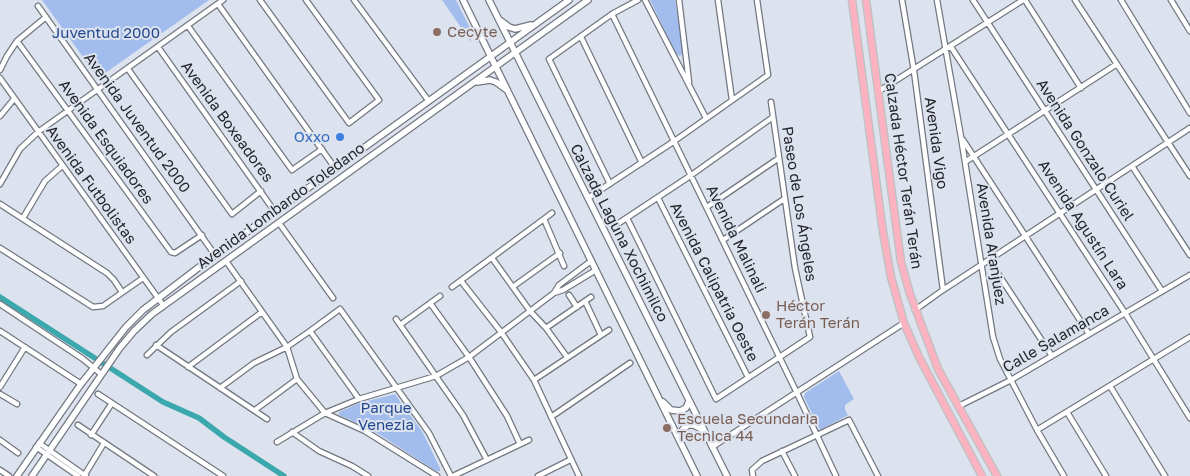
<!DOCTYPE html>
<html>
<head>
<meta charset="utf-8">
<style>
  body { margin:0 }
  canvas { display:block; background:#dde3ee }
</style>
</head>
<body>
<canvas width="1190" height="476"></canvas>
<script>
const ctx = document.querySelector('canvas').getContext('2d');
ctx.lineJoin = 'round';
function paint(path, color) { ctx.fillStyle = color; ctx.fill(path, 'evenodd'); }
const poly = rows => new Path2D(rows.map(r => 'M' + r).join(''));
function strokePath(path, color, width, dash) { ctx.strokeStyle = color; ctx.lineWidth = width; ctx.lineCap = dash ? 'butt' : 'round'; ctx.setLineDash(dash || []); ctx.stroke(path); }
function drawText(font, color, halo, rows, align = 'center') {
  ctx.font = font + ' "Golos Text",sans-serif'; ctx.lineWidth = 4; ctx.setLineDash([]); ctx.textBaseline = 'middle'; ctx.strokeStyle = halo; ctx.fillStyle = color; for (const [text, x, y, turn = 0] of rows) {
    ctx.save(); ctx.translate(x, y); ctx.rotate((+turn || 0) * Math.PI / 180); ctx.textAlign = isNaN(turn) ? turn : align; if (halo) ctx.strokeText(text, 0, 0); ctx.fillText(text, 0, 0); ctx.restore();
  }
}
paint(poly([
  [42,0,209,0,98,78],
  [442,0,456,0,470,28,471,42],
  [650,0,675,0,683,52,683,54,680,56,676,54],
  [839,371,854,399,845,405,845,410,848,415,820,430,804,397,805,393],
  [395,394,423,433,440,468,440,471,436,471,371,429,339,415,339,412,360,403]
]), '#a2bded');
strokePath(poly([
  [0,297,163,402,199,418,224,437,284,476]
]), '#3ba8ad', 5.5);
const minor = poly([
  [260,0,349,123,379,100,306,0],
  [354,0,428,100],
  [645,0,706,118],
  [679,0,689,82],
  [718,0,732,100],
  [902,0,914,71,943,290],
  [937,0,961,137,993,337,1000,359,1037,430,1064,476],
  [973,0,1162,291],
  [1025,0,1081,88],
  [1075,0,1190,176],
  [1121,0,1190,113],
  [1171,0,1190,31],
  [218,4,335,168],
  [38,6,215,255],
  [612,14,797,393,836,476],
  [188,26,292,170,322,149],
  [581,37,642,163],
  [17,41,171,252,175,253,202,235],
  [158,47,275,212],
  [951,47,1125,313,1190,418],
  [128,69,232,214,261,191],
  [0,70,7,56,17,41,46,17],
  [0,78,163,305],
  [879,91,1023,0],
  [0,116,14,99],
  [963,140,1089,334],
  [965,162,1117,64],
  [1132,166,1190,255],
  [0,184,20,149,38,132,223,0],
  [610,184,549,59,612,14,638,0],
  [588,198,673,142,768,75,757,0],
  [658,198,748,377],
  [0,204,107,273,114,280,122,292],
  [707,207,779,158],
  [23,218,45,181,62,166],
  [627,218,716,399,810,337,795,268,771,102],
  [544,219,564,266],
  [279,223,333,298],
  [619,223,690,176,773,117],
  [723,240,784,199],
  [0,248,93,307,103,306,143,278],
  [492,258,530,311,546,328,567,357],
  [989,260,1052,356],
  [226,261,287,347,297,379,325,413,365,431,437,476],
  [461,281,501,332,534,380,579,476],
  [514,286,560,253],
  [452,287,552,213],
  [554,293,563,290,596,270],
  [569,295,577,307],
  [585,301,601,335],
  [430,303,469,357,507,416,520,444],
  [0,304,83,359,101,374],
  [915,310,943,290,1190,128],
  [396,319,463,415,487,460],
  [400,325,440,296],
  [546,328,591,297],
  [0,331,81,384],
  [310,331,359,399],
  [156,345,267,419],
  [147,355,171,332,241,281],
  [188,367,262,312],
  [534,380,609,330],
  [1110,386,1165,476],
  [0,387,25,347],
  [220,388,254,363,287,347,310,331,340,309,429,433,451,476],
  [0,394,17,404],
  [98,394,223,476],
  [959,406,1011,380,1190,275],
  [255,410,297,379],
  [1067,412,1106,476],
  [551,417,630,363],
  [78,425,154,476],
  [1037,430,1190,337],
  [292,432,319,451,352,466,368,476],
  [91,435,112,403],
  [0,440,18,453],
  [277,442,325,413,359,399,436,376,469,357,554,293,559,285,591,261],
  [39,443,86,476],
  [36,447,78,476],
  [712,447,904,323],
  [782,451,795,476],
  [0,470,9,476],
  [84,476,104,443],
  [453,476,529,440],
  [538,476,570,460],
  [753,476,752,470,762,461,849,420,878,476]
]);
const secondary = poly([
  [463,0,697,476],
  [489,0,727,476],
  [501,21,509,27,515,29,531,25],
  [477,82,490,80,496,82,507,90],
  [663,402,671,410,680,411,686,408,689,401],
  [679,438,683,429,688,425,694,425,703,430],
  [17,476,81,384,126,327,143,310,215,255,569,0],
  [32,476,119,349,134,331,152,314,588,0]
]);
const primary = poly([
  [852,0,883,232,891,277,904,323,919,357,982,476],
  [866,0,901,262,910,294,938,369,997,476]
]);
strokePath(minor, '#727781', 7);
strokePath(secondary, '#727781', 8);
strokePath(primary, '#c2c2c3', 9);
strokePath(minor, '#fff', 4.5);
strokePath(secondary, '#fff', 5.5);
strokePath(primary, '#fdb2c2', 6);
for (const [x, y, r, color] of [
  [437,32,5,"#8d6e63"],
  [340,137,5,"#3f7fe0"],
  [766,315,5,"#8d6e63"],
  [667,428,5,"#8d6e63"]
]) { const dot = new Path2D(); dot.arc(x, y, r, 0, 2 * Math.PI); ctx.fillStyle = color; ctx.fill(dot); strokePath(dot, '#dde3ee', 2); }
drawText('15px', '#785e54', '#dde3ee', [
  ["Cecyte",447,32],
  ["Héctor",776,306],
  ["Terán Terán",776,323],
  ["Escuela Secundaria",677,419],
  ["Tecnica 44",677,436]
], 'left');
drawText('15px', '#234890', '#dde3ee', [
  ["Juventud 2000",106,33],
  ["Parque",386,408],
  ["Venezia",386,425]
]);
drawText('15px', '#24262a', '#dde3ee', [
  ["Avenida Boxeadores",227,122,54],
  ["Avenida Juventud 2000",137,123,54],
  ["Avenida Esquiadores",106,142,54],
  ["Avenida Vigo",936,143,82],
  ["Avenida Gonzalo Curiel",1085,150,57],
  ["Calzada Héctor Terán Terán",903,171,82],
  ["Avenida Futbolistas",91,185,54],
  ["Paseo de Los Ángeles",799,204,81],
  ["Avenida Lombardo Toledano",281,206,-36],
  ["Avenida Agustín Lara",1083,225,57],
  ["Calzada Laguna Xochimilco",619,233,63],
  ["Avenida Malinali",736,239,64],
  ["Avenida Aranjuez",991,244,81],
  ["Avenida Calipatria Oeste",714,282,63],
  ["Calle Salamanca",1056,339,-30]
]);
drawText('15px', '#366cbe', '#dde3ee', [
  ["Oxxo",330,137]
], 'right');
</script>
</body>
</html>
